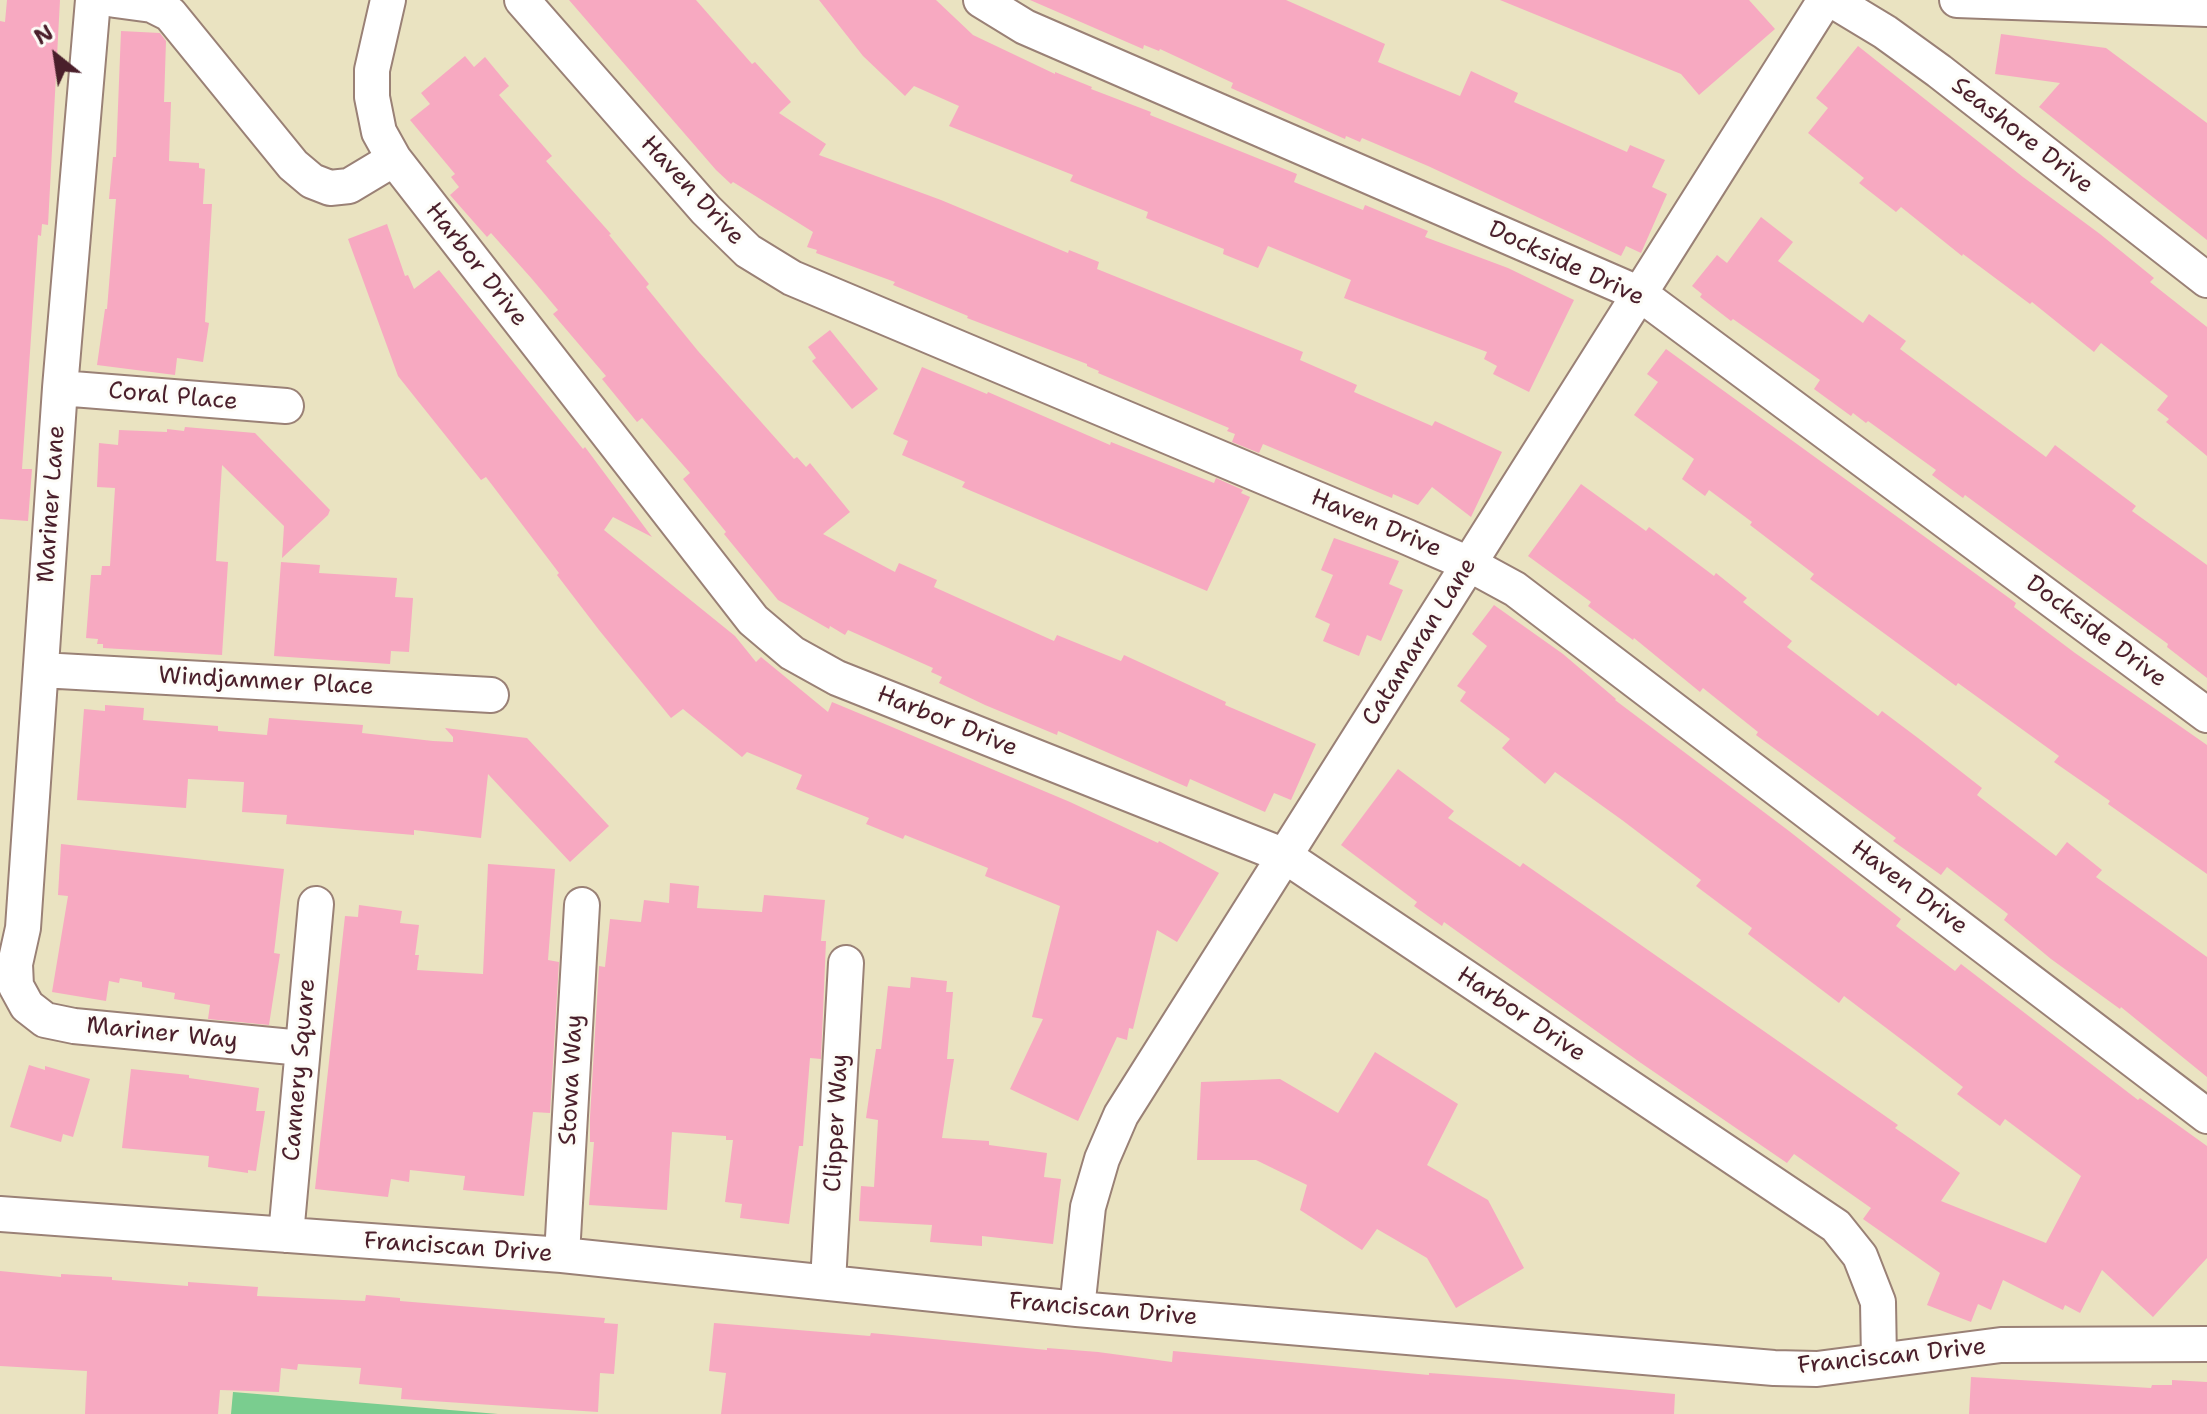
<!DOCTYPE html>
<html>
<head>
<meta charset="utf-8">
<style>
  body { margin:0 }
  #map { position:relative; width:2207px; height:1414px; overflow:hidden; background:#eae3c1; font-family:"Shantell Sans",sans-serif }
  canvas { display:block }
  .north { position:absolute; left:16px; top:16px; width:80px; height:80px; -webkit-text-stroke:6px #fdfcf7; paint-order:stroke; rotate:330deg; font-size:22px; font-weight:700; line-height:32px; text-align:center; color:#4a1f2b }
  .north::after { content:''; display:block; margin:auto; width:28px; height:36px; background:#4a1f2b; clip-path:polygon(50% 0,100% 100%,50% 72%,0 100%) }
</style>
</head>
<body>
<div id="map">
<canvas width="2207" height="1414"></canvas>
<div class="north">N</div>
</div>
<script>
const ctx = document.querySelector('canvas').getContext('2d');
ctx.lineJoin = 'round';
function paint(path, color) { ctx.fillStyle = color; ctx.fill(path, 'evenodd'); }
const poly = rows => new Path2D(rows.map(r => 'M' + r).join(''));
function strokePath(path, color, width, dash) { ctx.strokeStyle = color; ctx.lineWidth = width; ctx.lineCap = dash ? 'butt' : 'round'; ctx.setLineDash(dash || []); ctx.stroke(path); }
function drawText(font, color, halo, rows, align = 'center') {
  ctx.font = font + ' "Shantell Sans",sans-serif'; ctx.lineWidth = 6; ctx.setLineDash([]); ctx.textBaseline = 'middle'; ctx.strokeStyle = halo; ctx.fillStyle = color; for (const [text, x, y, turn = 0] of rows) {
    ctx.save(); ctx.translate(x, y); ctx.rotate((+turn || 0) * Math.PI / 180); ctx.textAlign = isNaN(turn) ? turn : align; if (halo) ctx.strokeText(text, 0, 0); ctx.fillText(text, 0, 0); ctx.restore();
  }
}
paint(poly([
  [233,1392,498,1414,231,1414]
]), '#7acd8f');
paint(poly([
  [7,0,60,0,48,225,42,224,41,236,38,235,22,469,32,469,28,521,0,519,0,21,5,22],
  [569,0,696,0,752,64,755,62,791,102,779,113,826,144,819,155,941,200,1068,253,1069,250,1099,262,1097,269,1303,352,1300,360,1357,385,1354,392,1432,426,1435,421,1502,452,1471,517,1432,487,1418,505,1393,494,1392,498,1263,444,1259,453,1232,442,1235,434,1227,431,1229,428,1098,373,1099,371,1087,366,1087,364,967,318,968,316,893,285,895,282,816,253,817,250,807,247,813,232,733,182,731,184,716,170],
  [819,0,936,0,973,35,1055,74,1055,72,1092,87,1091,89,1151,112,1150,115,1297,174,1294,182,1363,210,1365,205,1428,231,1425,237,1508,268,1574,300,1529,392,1493,374,1497,366,1484,359,1487,352,1344,298,1351,280,1268,246,1258,268,1223,254,1224,249,1146,218,1148,212,1070,181,1073,175,949,126,959,106,914,86,905,96,863,56],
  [1030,0,1286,0,1385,44,1378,62,1460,96,1471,71,1518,93,1514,102,1627,152,1630,145,1665,160,1652,187,1667,194,1641,253,1626,246,1621,256,1428,166,1362,138,1360,142,1346,136,1345,139,1231,88,1233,83,1160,49,1159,51,1144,45,1143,49],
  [1500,0,1749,0,1775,29,1699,95,1681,74],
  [121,31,160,33,166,41,164,102,171,102,169,161,199,163,199,168,205,169,203,204,212,204,205,322,209,323,203,362,177,358,175,375,97,365,105,309,107,309,116,199,109,199,113,157,116,157],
  [2001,34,2106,48,2207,123,2207,240,2039,107,2060,83,1995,74],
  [1858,46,2023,177,2100,234,2154,278,2150,282,2207,327,2207,456,2166,422,2169,419,2157,410,2168,396,2101,343,2094,352,2032,302,2030,304,1963,254,1962,256,1901,207,1896,212,1859,183,1864,178,1808,133,1828,108,1816,98],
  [465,56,474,67,485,57,509,86,499,95,552,156,546,161,611,234,609,235,649,284,646,287,698,351,794,459,797,457,806,467,810,463,850,512,823,534,895,572,899,563,937,580,934,587,1054,641,1057,635,1121,661,1124,655,1226,702,1225,705,1316,744,1291,800,1274,793,1265,812,1190,779,1187,787,1058,731,1057,735,985,705,939,683,942,677,931,672,933,668,848,630,845,635,830,626,829,629,778,600,724,534,726,532,683,479,690,473,642,418,637,422,602,379,606,376,553,314,558,310,532,279,491,233,487,237,450,195,459,187,451,177,455,174,410,120,430,104,421,93],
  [1761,217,1793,242,1778,261,1863,323,1869,314,1906,341,1900,349,2046,457,2055,445,2136,506,2132,511,2207,565,2207,678,2167,647,2168,644,2063,567,1965,495,1963,498,1932,475,1936,470,1868,421,1866,423,1853,413,1851,416,1814,389,1820,380,1733,319,1731,321,1700,297,1702,294,1692,286,1717,255,1727,263],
  [387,224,405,276,408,275,414,289,439,270,583,449,585,447,652,537,613,517,604,530,735,636,756,662,761,657,828,712,832,702,892,727,1070,802,1158,843,1159,841,1219,873,1177,942,1157,930,1133,1029,1129,1028,1127,1040,1117,1037,1078,1121,1010,1089,1043,1019,1032,1017,1060,906,985,876,988,868,905,835,903,839,866,824,869,818,796,789,802,775,747,752,742,757,683,709,671,718,599,630,557,575,559,573,486,477,481,480,398,376,348,239],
  [830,330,878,389,852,409,812,361,816,358,808,347],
  [1666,349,2016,603,2014,607,2075,653,2207,745,2207,874,2108,804,2110,801,2054,762,2059,756,1958,683,1956,686,1810,579,1814,574,1750,525,1752,522,1709,490,1705,496,1682,479,1694,459,1634,415,1658,382,1647,374],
  [922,367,987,394,988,392,1110,445,1111,442,1214,483,1216,478,1243,490,1241,493,1250,497,1207,591,962,487,965,482,902,455,908,441,893,434],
  [185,427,255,433,330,510,328,515,282,558,284,526,222,465,216,561,228,562,222,655,103,648,103,644,97,644,98,639,86,638,91,575,101,575,102,566,110,566,115,488,97,487,99,443,118,445,119,430,167,432,167,429,184,431],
  [1581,484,1646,531,1649,527,1714,576,1716,573,1747,598,1743,602,1792,641,1787,647,1878,716,1882,711,1918,738,1982,788,1977,795,2056,856,2067,842,2102,870,2096,877,2207,957,2207,1077,2121,1007,2120,1009,2051,959,2004,920,2008,914,1947,867,1941,875,1893,841,1896,838,1756,735,1758,732,1703,688,1700,692,1634,638,1633,640,1588,606,1591,602,1528,556],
  [1334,538,1399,561,1389,584,1403,590,1381,641,1367,635,1359,656,1323,641,1330,624,1315,617,1333,575,1321,570],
  [281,562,320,565,319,573,397,578,395,597,413,598,409,652,391,651,390,664,274,656],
  [1494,605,1563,654,1616,699,1615,700,1789,831,1901,919,1896,926,1955,971,1961,964,2138,1100,2140,1098,2207,1146,2207,1258,2153,1317,2102,1270,2080,1313,2065,1305,2063,1310,2003,1280,1991,1310,1978,1304,1971,1322,1927,1305,1940,1273,1863,1219,1871,1208,1794,1154,1787,1163,1641,1063,1444,922,1442,926,1414,906,1417,902,1341,845,1398,769,1454,811,1448,818,1520,867,1523,863,1598,915,1898,1125,1895,1128,1960,1173,1941,1201,2046,1243,2081,1176,2005,1119,2000,1126,1957,1094,1963,1087,1914,1049,1844,996,1839,1003,1748,934,1752,928,1696,886,1701,880,1622,820,1555,772,1545,784,1502,748,1510,739,1460,701,1466,692,1457,686,1487,646,1472,634],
  [105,705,144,708,143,720,218,726,218,731,267,735,269,718,363,725,362,733,433,741,453,742,453,737,445,728,527,738,609,826,570,862,488,774,481,838,414,830,414,835,286,824,287,815,242,812,244,782,188,779,186,808,77,800,84,709,105,711],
  [61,844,284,869,274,953,280,954,269,1025,208,1019,210,1005,174,999,175,993,142,987,142,982,120,978,119,983,109,981,106,1001,52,992,68,896,58,895],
  [488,864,555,869,548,960,559,962,550,1113,533,1112,524,1196,463,1190,465,1176,410,1170,409,1182,391,1179,388,1197,315,1189,345,916,358,917,359,905,402,911,400,923,419,925,415,955,419,955,417,970,483,974],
  [670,883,699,886,697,908,762,912,764,895,825,900,821,941,826,941,821,1059,810,1058,803,1146,799,1146,789,1224,740,1218,742,1204,725,1202,733,1140,726,1140,726,1136,672,1132,667,1210,589,1205,594,1142,590,1142,590,1117,599,966,605,967,610,919,641,922,644,900,669,903],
  [911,977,947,981,946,992,953,992,947,1059,954,1059,942,1138,989,1141,989,1145,1047,1153,1044,1177,1061,1179,1053,1244,982,1236,982,1246,930,1242,932,1225,859,1221,861,1186,874,1187,878,1120,866,1118,876,1049,881,1049,888,986,910,988],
  [1375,1052,1458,1104,1427,1165,1488,1200,1524,1268,1456,1308,1427,1258,1377,1229,1362,1250,1300,1210,1307,1185,1256,1160,1197,1160,1201,1082,1280,1079,1338,1113],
  [29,1065,45,1070,45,1066,90,1079,73,1137,63,1134,61,1142,10,1127],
  [131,1069,189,1075,189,1078,259,1088,256,1111,265,1111,256,1171,248,1170,248,1173,208,1167,209,1156,122,1148],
  [0,1271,61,1277,61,1274,112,1277,112,1280,188,1286,188,1282,258,1287,257,1296,365,1301,366,1295,400,1298,400,1301,605,1318,604,1323,618,1324,614,1374,600,1373,598,1412,401,1399,402,1388,359,1384,361,1368,298,1364,297,1370,281,1368,279,1392,220,1390,218,1414,85,1414,87,1371,0,1366],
  [714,1323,870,1336,871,1333,1047,1350,1047,1348,1098,1352,1172,1362,1173,1351,1429,1375,1429,1373,1509,1379,1675,1394,1674,1414,721,1414,726,1373,709,1371],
  [1971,1377,2151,1388,2152,1385,2172,1385,2172,1380,2207,1382,2207,1414,1969,1414]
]), '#f7a9c1');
const minor = poly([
  [93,0,60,388,23,928,15,964,16,986,27,1006,45,1020,74,1026,302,1048],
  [115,0,152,5,170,14,293,165,312,181,330,188,349,186,394,159,753,620,792,653,837,678,1285,856,1836,1226,1860,1256,1878,1302,1879,1360],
  [388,0,372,70,372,97,379,132,394,159],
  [522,0,706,210,748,251,792,278,1407,537,1469,564,1515,589,2207,1116],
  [981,0,1025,27,1640,294,2207,715],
  [1832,0,1885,32,1939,71,2207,280],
  [1957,0,2207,9],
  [60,388,286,406],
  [41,670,491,695],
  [0,1214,562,1255,1077,1309,1774,1368,1817,1369,2001,1345,2207,1344],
  [286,1235,316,904],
  [562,1255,582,905],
  [828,1282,846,963],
  [1077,1309,1088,1207,1102,1159,1121,1115,1825,0]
]);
strokePath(minor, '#9a8176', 38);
strokePath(minor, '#fff', 34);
drawText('24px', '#4a1f2b', '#fdfcf7', [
  ["Seashore Drive",2022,136,38],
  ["Haven Drive",692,191,47],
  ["Dockside Drive",1566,264,25],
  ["Harbor Drive",476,265,52],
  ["Coral Place",173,397,5],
  ["Mariner Lane",52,504,-86],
  ["Haven Drive",1376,524,23],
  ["Dockside Drive",2096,632,37],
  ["Catamaran Lane",1420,642,-58],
  ["Windjammer Place",266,682,3],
  ["Harbor Drive",947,722,22],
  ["Haven Drive",1909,888,37],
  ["Harbor Drive",1521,1015,34],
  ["Mariner Way",162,1034,6],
  ["Cannery Square",300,1070,-85],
  ["Stowa Way",572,1080,-87],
  ["Clipper Way",837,1123,-87],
  ["Franciscan Drive",458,1248,4],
  ["Franciscan Drive",1103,1310,5],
  ["Franciscan Drive",1892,1357,-6]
]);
</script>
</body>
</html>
